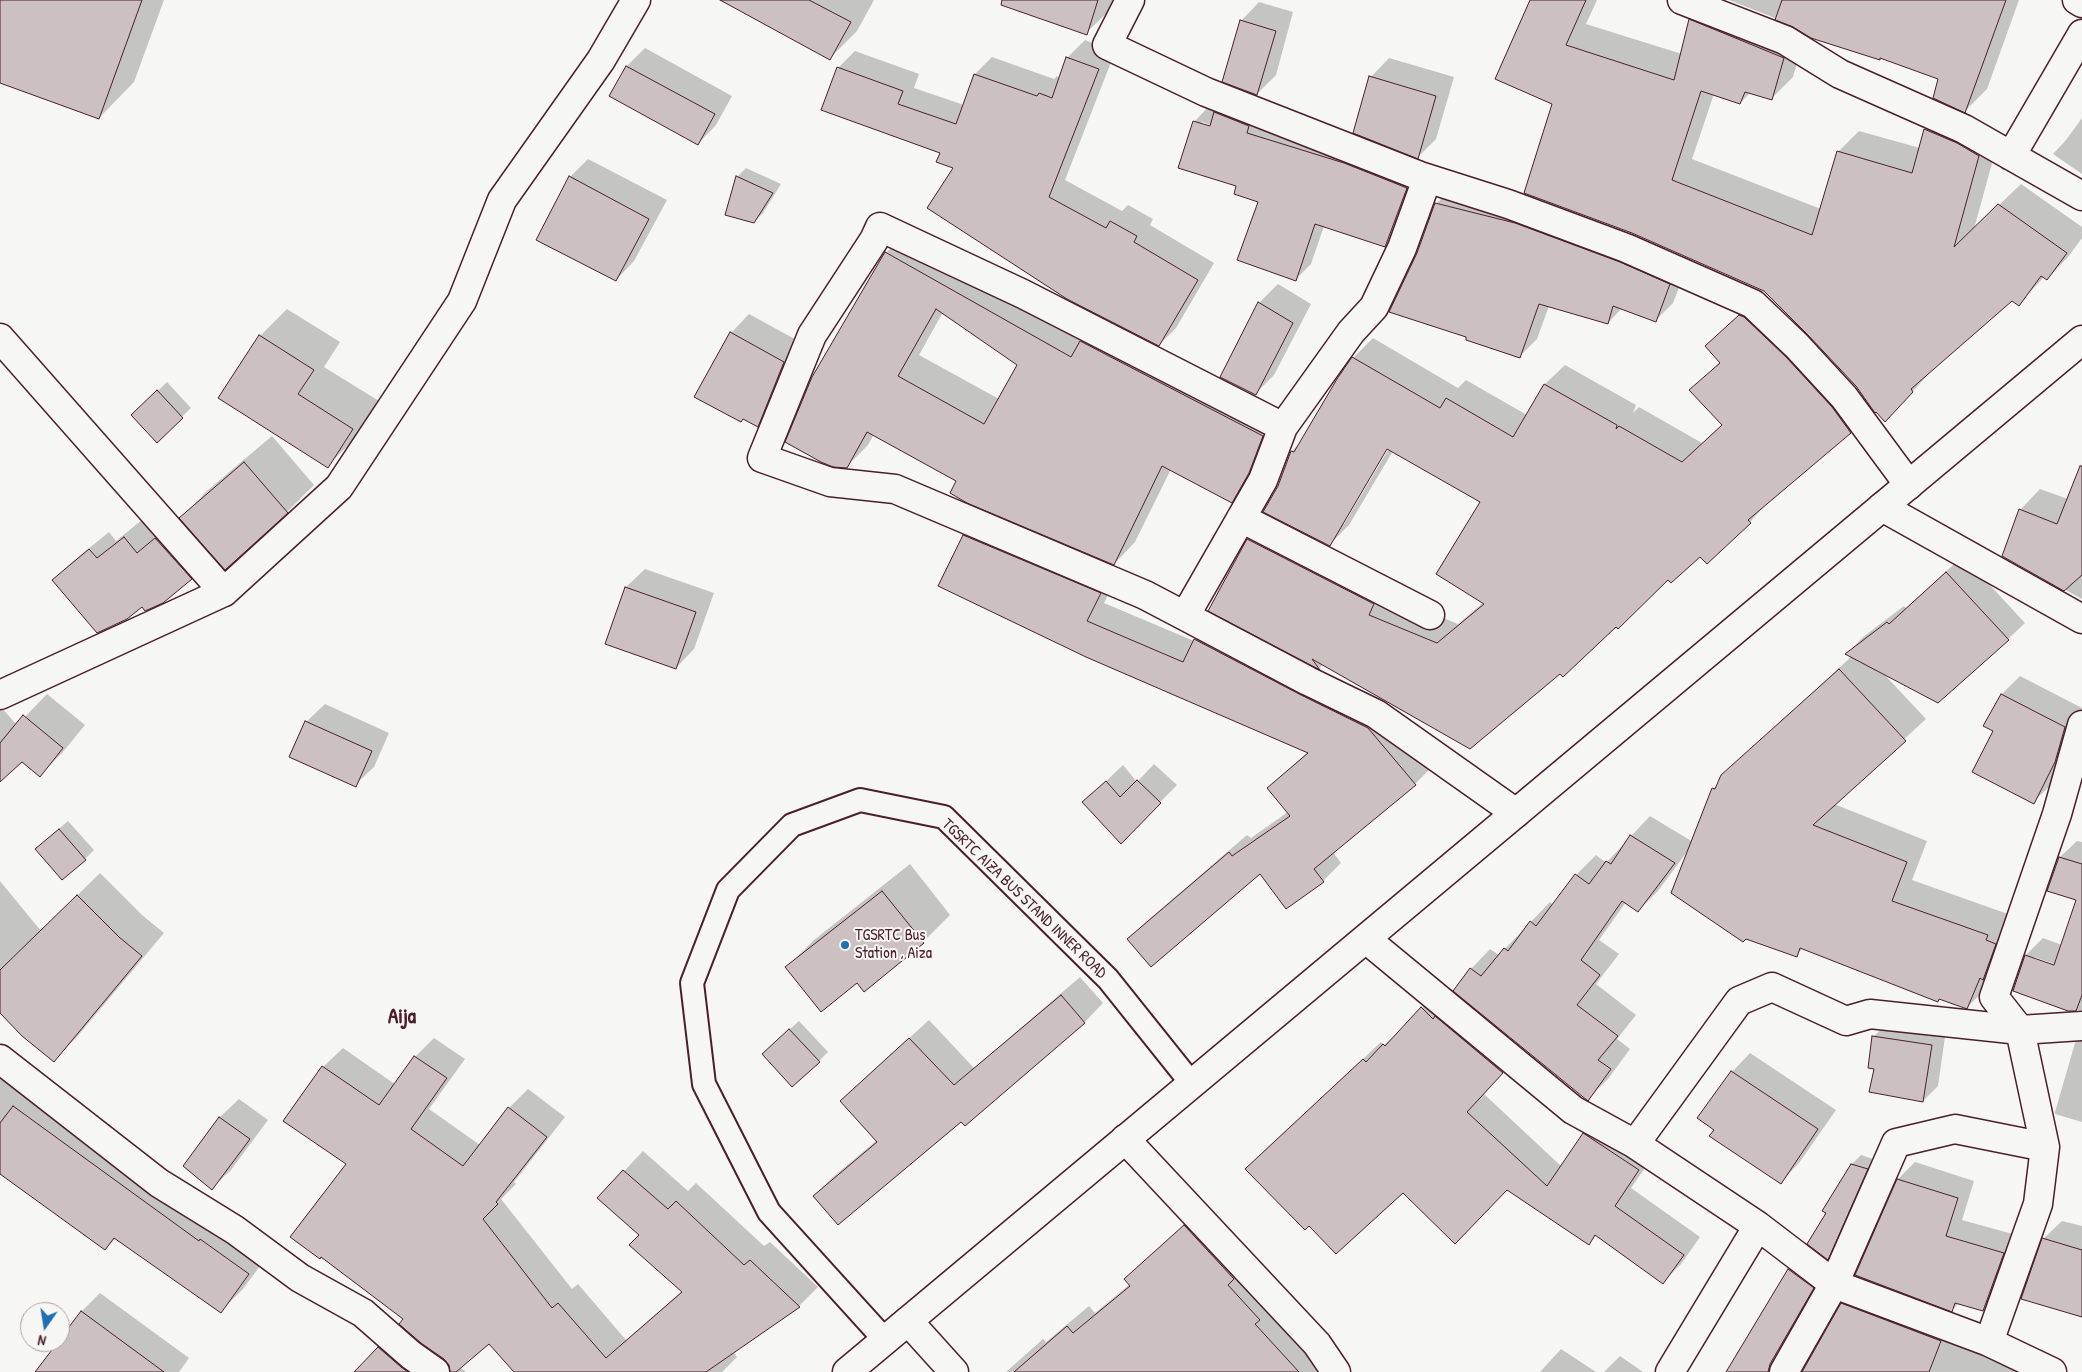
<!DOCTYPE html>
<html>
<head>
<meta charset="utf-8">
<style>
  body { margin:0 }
  #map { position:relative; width:2082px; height:1372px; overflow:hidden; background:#f6f6f2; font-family:"Patrick Hand",sans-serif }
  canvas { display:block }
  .north { position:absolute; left:20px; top:1302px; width:50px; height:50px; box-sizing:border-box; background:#f6f6f2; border:1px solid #b1a0a2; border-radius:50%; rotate:193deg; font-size:14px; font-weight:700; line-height:20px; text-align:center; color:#4a1f2b }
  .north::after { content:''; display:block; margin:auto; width:18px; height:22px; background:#1f6fb2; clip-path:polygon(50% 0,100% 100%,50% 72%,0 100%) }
</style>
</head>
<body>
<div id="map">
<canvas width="2082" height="1372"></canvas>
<div class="north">N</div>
</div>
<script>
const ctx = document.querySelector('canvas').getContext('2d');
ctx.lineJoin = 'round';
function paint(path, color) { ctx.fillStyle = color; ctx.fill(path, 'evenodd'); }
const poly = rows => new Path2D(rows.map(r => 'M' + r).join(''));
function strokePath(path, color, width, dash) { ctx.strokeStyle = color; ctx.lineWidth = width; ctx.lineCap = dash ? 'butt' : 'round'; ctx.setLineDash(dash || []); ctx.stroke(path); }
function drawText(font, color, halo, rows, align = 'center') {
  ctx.font = font + ' "Patrick Hand",sans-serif'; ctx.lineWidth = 4; ctx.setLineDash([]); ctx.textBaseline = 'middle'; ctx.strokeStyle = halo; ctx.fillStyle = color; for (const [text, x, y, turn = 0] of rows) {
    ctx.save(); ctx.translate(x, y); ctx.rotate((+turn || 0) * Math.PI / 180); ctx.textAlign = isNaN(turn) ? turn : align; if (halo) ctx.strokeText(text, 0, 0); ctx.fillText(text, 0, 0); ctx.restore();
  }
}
paint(poly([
  [0,0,164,0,134,82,99,118,0,82],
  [722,0,874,0,857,31,830,58],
  [1010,0,1113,0,1110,10,1086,33],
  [1531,0,1597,0,1586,24,1682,54,1690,20,1710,0,1805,37,1793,77,1772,98,1750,93,1740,103,1714,94,1692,159,1821,209,1838,152,1859,131,1920,148,1926,129,1947,108,2000,134,1974,229,2021,184,2082,227,2082,238,2068,257,2047,279,2044,277,2019,304,2012,299,1933,369,1906,399,1857,386,1765,290,1554,103],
  [1729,0,2019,0,1987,89,1965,111,1939,78,1881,57,1879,59],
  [1259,2,1293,12,1276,75,1257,94,1241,21],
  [1085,40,1115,52,1065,180,1122,211,1128,205,1153,219,1150,225,1214,263,1176,328,1159,345,955,167,941,152,838,68,855,51,919,74,914,88,964,105,975,74,992,57,1054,79,1057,76,1060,78,1068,57],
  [645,48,732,96,716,125,698,144,610,95,627,66],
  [1389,58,1454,77,1436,139,1418,157,1371,77],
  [1209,106,1422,173,1400,230,1385,245,1324,226,1311,264,1296,279,1259,201,1238,186,1194,122],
  [1202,122,1216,127,1216,129,1202,125],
  [2082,118,2082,174,2053,154,2066,140],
  [588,159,667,200,634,261,616,280,570,177],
  [746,168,781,184,763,213,754,222,737,177],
  [1454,186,1687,267,1673,303,1655,321,1622,308,1608,323,1549,306,1537,339,1519,357,1418,254,1436,204],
  [907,231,1283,415,1253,480,1232,501,1171,469,1135,542,1114,564,874,434,868,445,846,467,886,253],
  [943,312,1019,364,999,399,919,355],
  [1278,284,1311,304,1274,375,1255,394,1259,303],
  [1759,296,1870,413,1851,432,1768,502,1750,522,1668,578,1560,672,1323,664,1320,668,1210,610,1248,540,1268,520,1387,595,1458,624,1484,602,1481,502,1393,451,1349,525,1330,544,1279,486,1292,451,1301,442,1338,379,1353,358,1373,338,1458,388,1466,380,1527,415,1545,384,1565,365,1636,405,1633,413,1639,407,1702,443,1723,424,1691,390,1720,362,1706,346],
  [1389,443,1391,445,1344,524,1342,524],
  [287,309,340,342,324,367,379,401,355,439,327,466,260,336],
  [749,314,802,343,776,407,758,425,731,333],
  [167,382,191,408,157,441,133,415],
  [272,436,314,485,287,512,181,518,208,490],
  [2082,477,2082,599,2003,556,2020,510,2040,489,2068,499],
  [982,517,1118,575,1104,603,1194,641,1214,621,1433,766,1415,784,1333,852,1341,863,1323,881,1261,872,1128,939,1147,921,1247,835,1251,838,1288,812,1268,788,1308,752,1086,656,964,535],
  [143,519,210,560,191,578,142,605,54,580,72,562,109,532,116,541],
  [1963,556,2025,623,2008,639,1882,672,1926,719,1834,804,1927,841,1912,880,2008,914,2006,919,2016,923,1988,987,1967,1007,1940,998,1938,1000,1803,948,1796,955,1689,849,1658,891,1638,911,1626,902,1599,940,1619,954,1596,984,1636,1015,1617,1039,1630,1049,1608,1079,1588,1099,1471,969,1490,949,1499,955,1550,902,1553,905,1576,875,1596,855,1606,863,1650,816,1693,842,1713,789,1719,783,1722,776,1852,656,1847,654,1863,637,1904,606,1906,608],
  [645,569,714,593,694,649,676,668,606,643,626,587],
  [2020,676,2082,708,2052,784,2033,802,1994,731,1985,726,2002,694],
  [47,694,85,725,62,753,40,775,22,761,0,781,0,706,17,725],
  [325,704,389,733,374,767,355,785,306,722],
  [1154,764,1177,785,1121,842,1084,802,1123,765,1137,782],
  [68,821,94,850,85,859,46,840],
  [2077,841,2082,842,2082,1010,2068,1010,2014,990,2026,955,2043,938,2062,945,2077,899,2060,857],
  [2034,957,2060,966,2059,969,2034,959],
  [910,864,950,915,923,942,857,982,787,967,814,940],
  [100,873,142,915,164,933,76,1038,54,1060,0,1011,0,881,41,931],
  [1080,977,1103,1003,1085,1022,965,1124,962,1120,814,1196,833,1177,877,1140,860,1083,929,1020,974,1068],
  [1439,990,1520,1054,1484,1094,1562,1167,1584,1134,1602,1117,1656,1152,1631,1188,1700,1237,1681,1264,1663,1282,1597,1235,1588,1243,1507,1189,1403,1191,1264,1151,1381,1042,1384,1045,1403,1028],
  [799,1021,828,1052,819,1061,772,1045],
  [1889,1022,1946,1030,1938,1086,1923,1101,1875,1068,1873,1037],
  [2082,1036,2082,1122,2055,1114,2055,1112,2075,1043],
  [434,1038,465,1059,429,1109,480,1145,509,1108,528,1089,565,1117,514,1182,516,1184,501,1199,572,1289,578,1284,626,1340,682,1291,641,1235,599,1198,643,1151,688,1191,696,1183,764,1246,770,1242,818,1287,799,1306,733,1352,737,1357,722,1372,516,1372,489,1342,460,1367,466,1372,356,1372,399,1327,421,1347,450,1367,451,1365,401,1324,405,1319,348,1164,285,1120,323,1067,343,1048,396,1085,415,1057],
  [0,1053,271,1251,243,1289,220,1312,116,1238,105,1249,0,1172],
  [1750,1053,1836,1110,1799,1163,1781,1182,1716,1130,1732,1072],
  [239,1099,268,1120,231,1170,212,1188,185,1166,220,1117],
  [1861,1155,1876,1160,1836,1249,1828,1258,1828,1213,1852,1164],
  [1915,1162,1974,1181,1962,1220,2020,1236,2000,1293,1983,1310,1959,1303,1952,1310,1857,1274,1898,1179],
  [1206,1204,1255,1256,1249,1262,1340,1372,1006,1372,1043,1339,1046,1342,1089,1306,1095,1313,1130,1284,1126,1279],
  [2062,1221,2082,1226,2082,1315,2043,1239],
  [1804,1254,1829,1272,1793,1370,1800,1372,1726,1372,1789,1270],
  [1858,1288,1950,1341,2003,1364,2031,1372,1801,1372,1804,1371,1842,1304],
  [100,1293,189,1358,179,1372,48,1372,59,1342,82,1311],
  [1561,1349,1596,1372,1540,1372],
  [1620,1356,1643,1372,1604,1372]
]), '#0003');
const building = poly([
  [0,0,142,0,99,119,0,83,0,0],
  [720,0,809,0,851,22,830,60,720,0],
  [1002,0,1098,0,1087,35,1001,5,1002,0],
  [1530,0,1586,0,1566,45,1674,80,1689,19,1784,58,1772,100,1745,92,1740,104,1701,91,1672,180,1812,235,1837,151,1912,173,1924,129,1957,143,1979,156,1954,247,1998,204,2067,253,2047,280,2041,276,2019,306,2012,301,1911,389,1913,392,1885,422,1876,412,1875,413,1856,386,1808,335,1764,291,1632,233,1524,193,1552,104,1495,79,1530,0],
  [1782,0,2006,0,1965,113,1933,98,1938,79,1880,58,1880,60,1811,38,1793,27,1775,20,1782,0],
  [1240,20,1276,31,1257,95,1222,82,1240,20],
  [1066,57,1099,69,1049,197,1106,228,1110,221,1137,236,1134,242,1198,280,1159,346,1067,299,927,208,953,168,936,162,940,153,821,110,837,67,903,91,898,104,956,124,974,74,1037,96,1039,93,1052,98,1066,57],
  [626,66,715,114,698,145,609,96,626,66],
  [1369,76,1436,96,1418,159,1353,133,1369,76],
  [1214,112,1249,126,1247,133,1344,163,1407,188,1385,247,1315,224,1296,281,1237,260,1258,202,1234,194,1236,186,1178,168,1193,121,1210,126,1214,112],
  [569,176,649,219,616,281,536,240,569,176],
  [736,176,773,193,754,223,725,215,736,176],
  [1435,203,1515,223,1620,262,1670,284,1656,322,1613,306,1608,324,1539,304,1520,358,1466,340,1466,337,1389,312,1417,253,1435,203],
  [885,252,1071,357,1080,341,1263,436,1249,473,1232,503,1162,466,1114,565,967,503,950,493,956,481,867,432,847,468,833,467,821,462,785,442,812,377,885,252],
  [936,309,1017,365,984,424,898,376,936,309],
  [1258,302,1293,323,1256,395,1220,377,1258,302],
  [1739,315,1744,317,1786,357,1832,407,1851,433,1748,520,1751,523,1707,564,1700,557,1671,583,1668,580,1618,629,1616,627,1563,677,1560,674,1470,749,1312,659,1320,670,1208,611,1247,539,1374,604,1369,615,1437,643,1484,604,1436,574,1480,502,1387,449,1330,546,1263,512,1278,486,1291,451,1294,452,1337,379,1352,357,1440,408,1446,398,1513,437,1544,384,1617,425,1616,429,1619,426,1682,462,1722,425,1689,390,1720,363,1705,346,1739,315],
  [730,332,784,362,758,427,743,419,741,422,694,397,730,332],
  [259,335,314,370,298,394,353,429,328,468,218,398,259,335],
  [157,390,183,418,157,443,131,415,157,390],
  [244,462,288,513,225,570,179,518,244,462],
  [2080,466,2082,466,2082,575,2064,591,2002,556,2019,509,2057,524,2080,466],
  [963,535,1101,593,1087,621,1183,662,1194,639,1301,695,1368,728,1416,785,1314,869,1324,882,1286,909,1260,874,1151,967,1127,939,1229,852,1232,856,1290,816,1267,788,1308,753,1086,657,938,586,963,535],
  [124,537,137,553,155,538,192,579,163,603,145,611,142,607,127,619,97,633,52,580,89,549,97,558,124,537],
  [1946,572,2009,640,1938,703,1845,654,1887,622,1889,624,1946,572],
  [625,587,696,612,676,669,605,644,625,587],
  [1839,669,1906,741,1813,825,1907,862,1892,901,1988,935,1986,940,1996,944,1983,980,1980,978,1967,1009,1939,999,1938,1002,1800,948,1797,957,1746,939,1743,942,1671,893,1712,788,1715,789,1721,775,1839,669],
  [2001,694,2065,727,2055,762,2034,804,1972,772,1993,731,1983,726,2001,694],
  [23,715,63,748,40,777,22,762,0,782,0,743,23,715],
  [305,721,372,751,356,787,289,757,305,721],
  [1137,780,1161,803,1121,844,1082,802,1106,781,1120,797,1137,780],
  [59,829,86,860,62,880,35,849,59,829],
  [1630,835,1675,863,1638,912,1622,901,1581,960,1600,975,1577,1005,1618,1036,1598,1060,1611,1069,1588,1101,1453,991,1470,968,1481,976,1504,948,1508,951,1530,921,1536,926,1575,874,1589,884,1606,861,1611,864,1630,835],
  [2059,857,2082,864,2082,995,2076,1011,2068,1011,2013,991,2025,955,2054,965,2076,900,2047,891,2059,857],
  [882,891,924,943,864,992,857,983,821,1012,785,967,882,891],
  [77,895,119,937,142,956,54,1062,22,1036,0,1013,0,970,77,895],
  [1061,995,1085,1023,965,1126,961,1122,838,1225,813,1196,877,1142,840,1101,909,1038,954,1085,1061,995],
  [1421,1007,1433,1019,1435,1016,1503,1073,1467,1112,1547,1186,1583,1133,1639,1170,1615,1206,1684,1255,1663,1284,1595,1235,1589,1245,1507,1190,1455,1244,1403,1193,1336,1254,1309,1226,1305,1230,1245,1169,1363,1059,1366,1062,1383,1044,1385,1046,1421,1007],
  [789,1029,820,1062,792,1087,762,1054,789,1029],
  [1872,1036,1932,1045,1923,1102,1869,1092,1874,1069,1868,1068,1872,1036],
  [414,1056,447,1078,411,1129,463,1166,508,1107,547,1137,496,1202,498,1204,483,1219,552,1308,558,1303,606,1358,682,1292,629,1245,639,1235,597,1198,623,1170,668,1209,676,1201,744,1265,750,1260,800,1307,706,1372,514,1372,489,1344,456,1372,450,1372,449,1365,444,1359,421,1343,399,1324,403,1319,321,1257,320,1259,290,1237,346,1164,283,1121,322,1066,379,1105,414,1056],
  [1731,1071,1818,1129,1781,1184,1709,1136,1714,1130,1697,1118,1731,1071],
  [13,1106,199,1241,200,1239,249,1274,221,1313,114,1238,105,1250,0,1174,0,1123,13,1106],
  [219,1117,250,1139,212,1190,183,1166,219,1117],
  [1851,1164,1868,1169,1828,1260,1807,1244,1826,1213,1822,1211,1851,1164],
  [1897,1179,1958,1198,1946,1236,2004,1253,1983,1311,1955,1303,1952,1312,1855,1275,1897,1179],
  [1184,1225,1234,1279,1228,1285,1260,1320,1255,1324,1299,1372,1014,1372,1067,1326,1073,1333,1130,1286,1124,1279,1184,1225],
  [2042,1238,2082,1250,2082,1317,2021,1299,2042,1238],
  [1788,1269,1814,1288,1770,1364,1768,1372,1726,1372,1788,1269],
  [1841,1303,1941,1341,1929,1372,1802,1372,1841,1303],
  [81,1311,164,1372,35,1372,58,1342,60,1342,60,1339,81,1311],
  [378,1347,401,1367,408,1372,354,1372,378,1347]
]);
paint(building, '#ccc1c0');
strokePath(building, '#4a1f2b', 1);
const lane = poly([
  [885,1340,769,1212,704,1084,692,983,728,890,792,825,860,800,944,817,1108,979,1192,1084]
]);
const street = poly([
  [1130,0,1107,45,1206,92,1420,176,1508,204,1626,248,1753,304,1797,346,1844,397,1909,485],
  [1682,0,1785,40,1840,74,1964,129,2082,196],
  [2077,0,2082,3],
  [2011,156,2082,34],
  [0,338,224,592],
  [1283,427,1351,332,1374,307,1402,248,1427,179],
  [1882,507,2082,619],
  [1241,518,1430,615],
  [1185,616,1263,480,1283,427,1023,294,880,227,874,240,812,335,762,458,830,482,895,489,1145,595,1185,616,1308,681,1376,714,1516,813],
  [0,695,224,592,339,487,462,301,502,200,601,60,636,0],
  [1366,939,1573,1110,1635,1144],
  [0,1059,159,1183,235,1230,300,1278,363,1313,411,1355,435,1372],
  [1125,1139,1317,1344,1336,1372],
  [1758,1226,1834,1284,1896,1143,1955,1129,2045,1147],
  [908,1321,954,1372],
  [1670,1372,1758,1226,1635,1144,1739,1001,1772,987,1846,1021,1870,1014,2020,1030,2082,1026],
  [1784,1372,1834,1284,1989,1342],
  [2052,1372,1989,1342,2038,1204,2045,1147,2020,1030,1994,997,2057,814,2082,725]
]);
const secondary = poly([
  [847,1372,2082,340]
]);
strokePath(lane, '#4a1f2b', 26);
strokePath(street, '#4a1f2b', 31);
strokePath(secondary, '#4a1f2b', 31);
strokePath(lane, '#f6f6f2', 22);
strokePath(street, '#f6f6f2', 28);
strokePath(secondary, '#f6f6f2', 28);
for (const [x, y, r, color] of [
  [845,945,5,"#1f6fb2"]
]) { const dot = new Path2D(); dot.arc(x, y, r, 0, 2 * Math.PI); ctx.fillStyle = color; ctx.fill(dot); strokePath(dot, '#f6f6f2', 2); }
drawText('16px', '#4a1f2b', '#f6f6f2', [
  ["TGSRTC AIZA BUS STAND INNER ROAD",1024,899,44]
]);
drawText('16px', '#4a1f2b', '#f6f6f2', [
  ["TGSRTC Bus",855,936],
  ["Station , Aiza",855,954]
], 'left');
drawText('bold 21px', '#4a1f2b', '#f6f6f2', [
  ["Aija",402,1017]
]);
</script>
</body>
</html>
